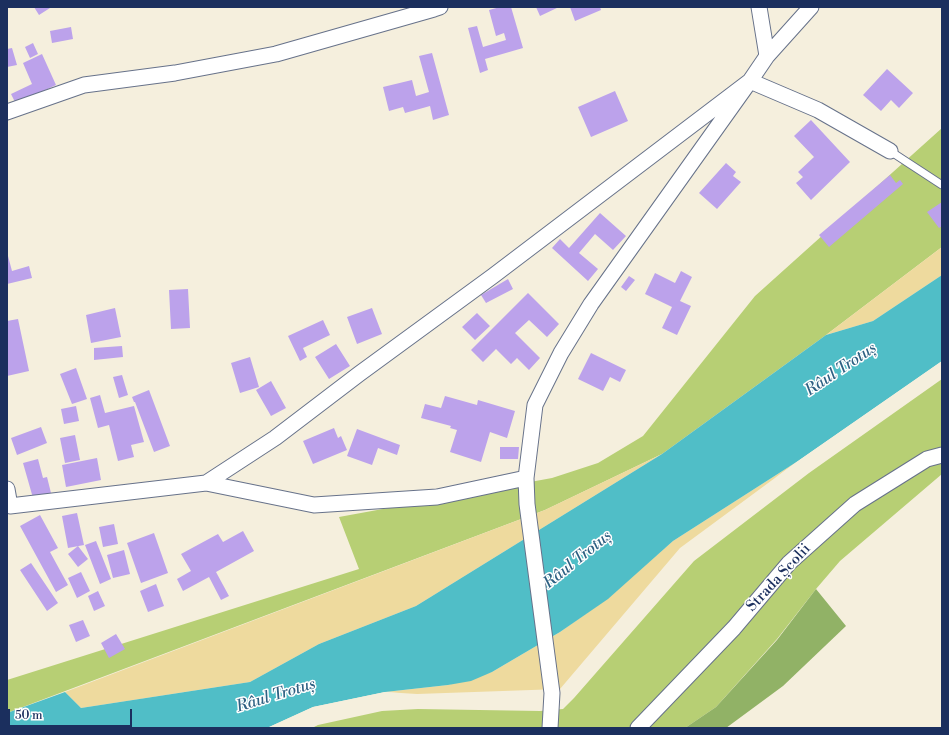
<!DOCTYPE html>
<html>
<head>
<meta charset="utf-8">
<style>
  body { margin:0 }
  #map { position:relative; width:949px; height:735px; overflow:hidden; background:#f5efdd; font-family:"Libre Bodoni",serif }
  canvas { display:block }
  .frame { position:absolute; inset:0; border:8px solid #1b2f5e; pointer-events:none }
  .scale { position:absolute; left:8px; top:709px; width:124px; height:18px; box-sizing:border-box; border:2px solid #1b2f5e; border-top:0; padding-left:5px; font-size:12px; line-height:14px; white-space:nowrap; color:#1b2f5e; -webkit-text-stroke:3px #fff; paint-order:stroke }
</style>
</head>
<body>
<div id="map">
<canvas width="949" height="735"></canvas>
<div class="frame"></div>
<div class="scale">50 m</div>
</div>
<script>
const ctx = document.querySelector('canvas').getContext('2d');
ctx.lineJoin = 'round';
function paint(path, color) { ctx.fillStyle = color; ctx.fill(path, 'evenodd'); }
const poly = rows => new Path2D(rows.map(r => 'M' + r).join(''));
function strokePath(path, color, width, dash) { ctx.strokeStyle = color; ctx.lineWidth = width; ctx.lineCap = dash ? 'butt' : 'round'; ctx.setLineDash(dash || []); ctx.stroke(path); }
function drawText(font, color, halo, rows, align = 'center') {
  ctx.font = font + ' "Libre Bodoni",serif'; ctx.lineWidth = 3; ctx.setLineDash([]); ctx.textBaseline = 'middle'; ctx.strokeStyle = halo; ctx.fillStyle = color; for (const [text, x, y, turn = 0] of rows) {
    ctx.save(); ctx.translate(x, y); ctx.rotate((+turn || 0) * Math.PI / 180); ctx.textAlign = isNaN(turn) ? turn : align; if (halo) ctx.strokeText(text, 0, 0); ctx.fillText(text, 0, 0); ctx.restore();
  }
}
paint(poly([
  [942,128,942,247,826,335,662,454,545,510,7,713,7,680,359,569,339,517,552,478,598,463,643,436,755,296],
  [942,379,942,474,840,561,816,589,777,639,716,707,685,728,312,728,318,725,382,711,418,709,540,711,563,709,574,698,694,561,809,473]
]), '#b7cf74');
paint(poly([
  [816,589,846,626,783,686,726,728,685,728,716,707,777,640]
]), '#91b266');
paint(poly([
  [942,247,942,275,873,321,826,335],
  [662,454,416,606,319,644,250,682,81,708,65,692,545,510],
  [798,461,680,548,560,689,417,694,385,692,448,685,492,672,560,632,608,598,673,541]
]), '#eeda9e');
paint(poly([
  [942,275,942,361,798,461,673,541,608,599,560,632,492,672,471,681,448,685,385,692,313,707,267,728,7,728,7,713,65,692,81,708,250,682,319,644,416,606,662,454,826,335,873,321]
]), '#50bec7');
paint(poly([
  [942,361,942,364,799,463,775,478,798,461],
  [385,692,398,693,385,694,314,709,272,728,267,728,313,707]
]), '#f5efdd');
paint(poly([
  [34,7,49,7,50,8,39,15],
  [500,7,511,7,523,48,485,59,488,70,480,73,468,28,477,26,483,47,506,40,504,33,496,36,489,10],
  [536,7,559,7,540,16],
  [570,7,600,7,601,10,575,21],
  [71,27,73,39,52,43,50,31],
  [33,43,38,54,30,58,25,47],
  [12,48,17,65,7,67,7,49],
  [432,53,449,115,433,120,430,106,405,113,403,107,389,111,383,87,412,80,416,96,429,92,419,56],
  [42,54,56,85,16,104,11,94,32,84,23,63],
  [887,69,913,93,899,108,891,100,881,111,863,95],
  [615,91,628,121,591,137,578,107],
  [811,120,850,162,811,200,796,183,803,177,798,172,814,157,794,136],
  [726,163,736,172,733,176,741,182,717,209,699,193],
  [890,175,896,183,900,180,903,184,829,247,819,235],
  [942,202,942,226,939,228,927,212],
  [600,213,626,236,613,250,595,234,579,253,598,269,588,281,552,248,560,239,569,248],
  [7,256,8,256,12,271,29,266,32,278,7,284],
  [681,271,692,277,680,301,691,306,677,335,662,328,672,307,645,294,655,273,675,283],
  [629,276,635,280,626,291,621,287],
  [508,279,513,289,486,303,481,295],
  [188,289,190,328,171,329,169,290],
  [528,293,559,324,547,337,529,320,515,333,540,358,529,370,517,358,511,364,496,349,483,362,471,350],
  [115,308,121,337,91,343,86,315],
  [372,308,382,334,357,344,347,317],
  [477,313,490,326,475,340,462,327],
  [18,319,29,371,7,376,7,321],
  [323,320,330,335,303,348,307,357,300,361,288,336],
  [336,344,350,366,329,379,315,357],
  [122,346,123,357,94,360,94,348],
  [591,353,626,370,620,382,610,377,603,391,578,379],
  [250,357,259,387,240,393,231,363],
  [76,368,87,399,72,404,60,374],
  [122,375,128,395,119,398,113,377],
  [271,381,286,408,271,416,256,390],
  [149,390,170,446,154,452,135,402,134,402,132,397],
  [100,395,105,413,134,406,144,442,131,445,134,457,118,461,109,425,98,428,90,398],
  [445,396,477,405,478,400,515,411,507,438,490,432,481,462,450,452,457,430,450,428,451,426,421,418,425,404,441,408],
  [76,406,79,421,64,424,61,409],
  [41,427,47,443,17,455,11,438],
  [334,428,338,438,341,436,347,450,313,464,303,441],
  [357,429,400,445,397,455,378,448,372,465,347,456],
  [75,435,80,460,65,463,60,438],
  [500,447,519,447,518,459,500,459],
  [97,458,101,480,66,487,62,465],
  [38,459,43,478,47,477,51,493,33,498,23,463],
  [77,513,84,545,68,548,62,516],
  [40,515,58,548,50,552,68,585,56,592,20,526],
  [114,524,118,544,103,547,99,527],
  [243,531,254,551,216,572,229,596,221,600,209,577,183,591,177,579,191,571,181,554,218,534,223,542],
  [154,533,168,573,141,583,127,543],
  [96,541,111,579,100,584,85,545],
  [78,546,88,559,78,567,68,554],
  [124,550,130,574,113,578,107,555],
  [31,563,58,603,47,611,20,570],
  [81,572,90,591,77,598,68,578],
  [156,584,164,606,148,612,140,591],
  [98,591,105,606,94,611,88,596],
  [83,620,90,636,76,642,69,625],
  [116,634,125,649,109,658,101,643]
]), '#bca2eb');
const lane = poly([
  [890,151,942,185]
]);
const street = poly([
  [759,7,767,56],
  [7,112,84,85,175,73,276,54,434,9,440,7],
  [206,483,314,505,437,497,526,478],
  [7,489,10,506,206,483,275,438,359,374,493,276,750,81,818,110,890,151],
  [550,728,552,693,527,504,526,478,535,405,561,353,591,304,750,81,767,56,811,7],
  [638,728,734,628,789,563,855,504,927,459,942,455]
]);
strokePath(lane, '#67728a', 9);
strokePath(street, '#67728a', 17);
strokePath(lane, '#fff', 7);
strokePath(street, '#fff', 15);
drawText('15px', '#1b2f5e', '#fff', [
  ["Strada Școlii",779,578,-47]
]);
drawText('italic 16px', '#2e6183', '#fff', [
  ["Râul Trotuș",841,370,-34],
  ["Râul Trotuș",578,560,-39],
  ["Râul Trotuș",276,696,-17]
]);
</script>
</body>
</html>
